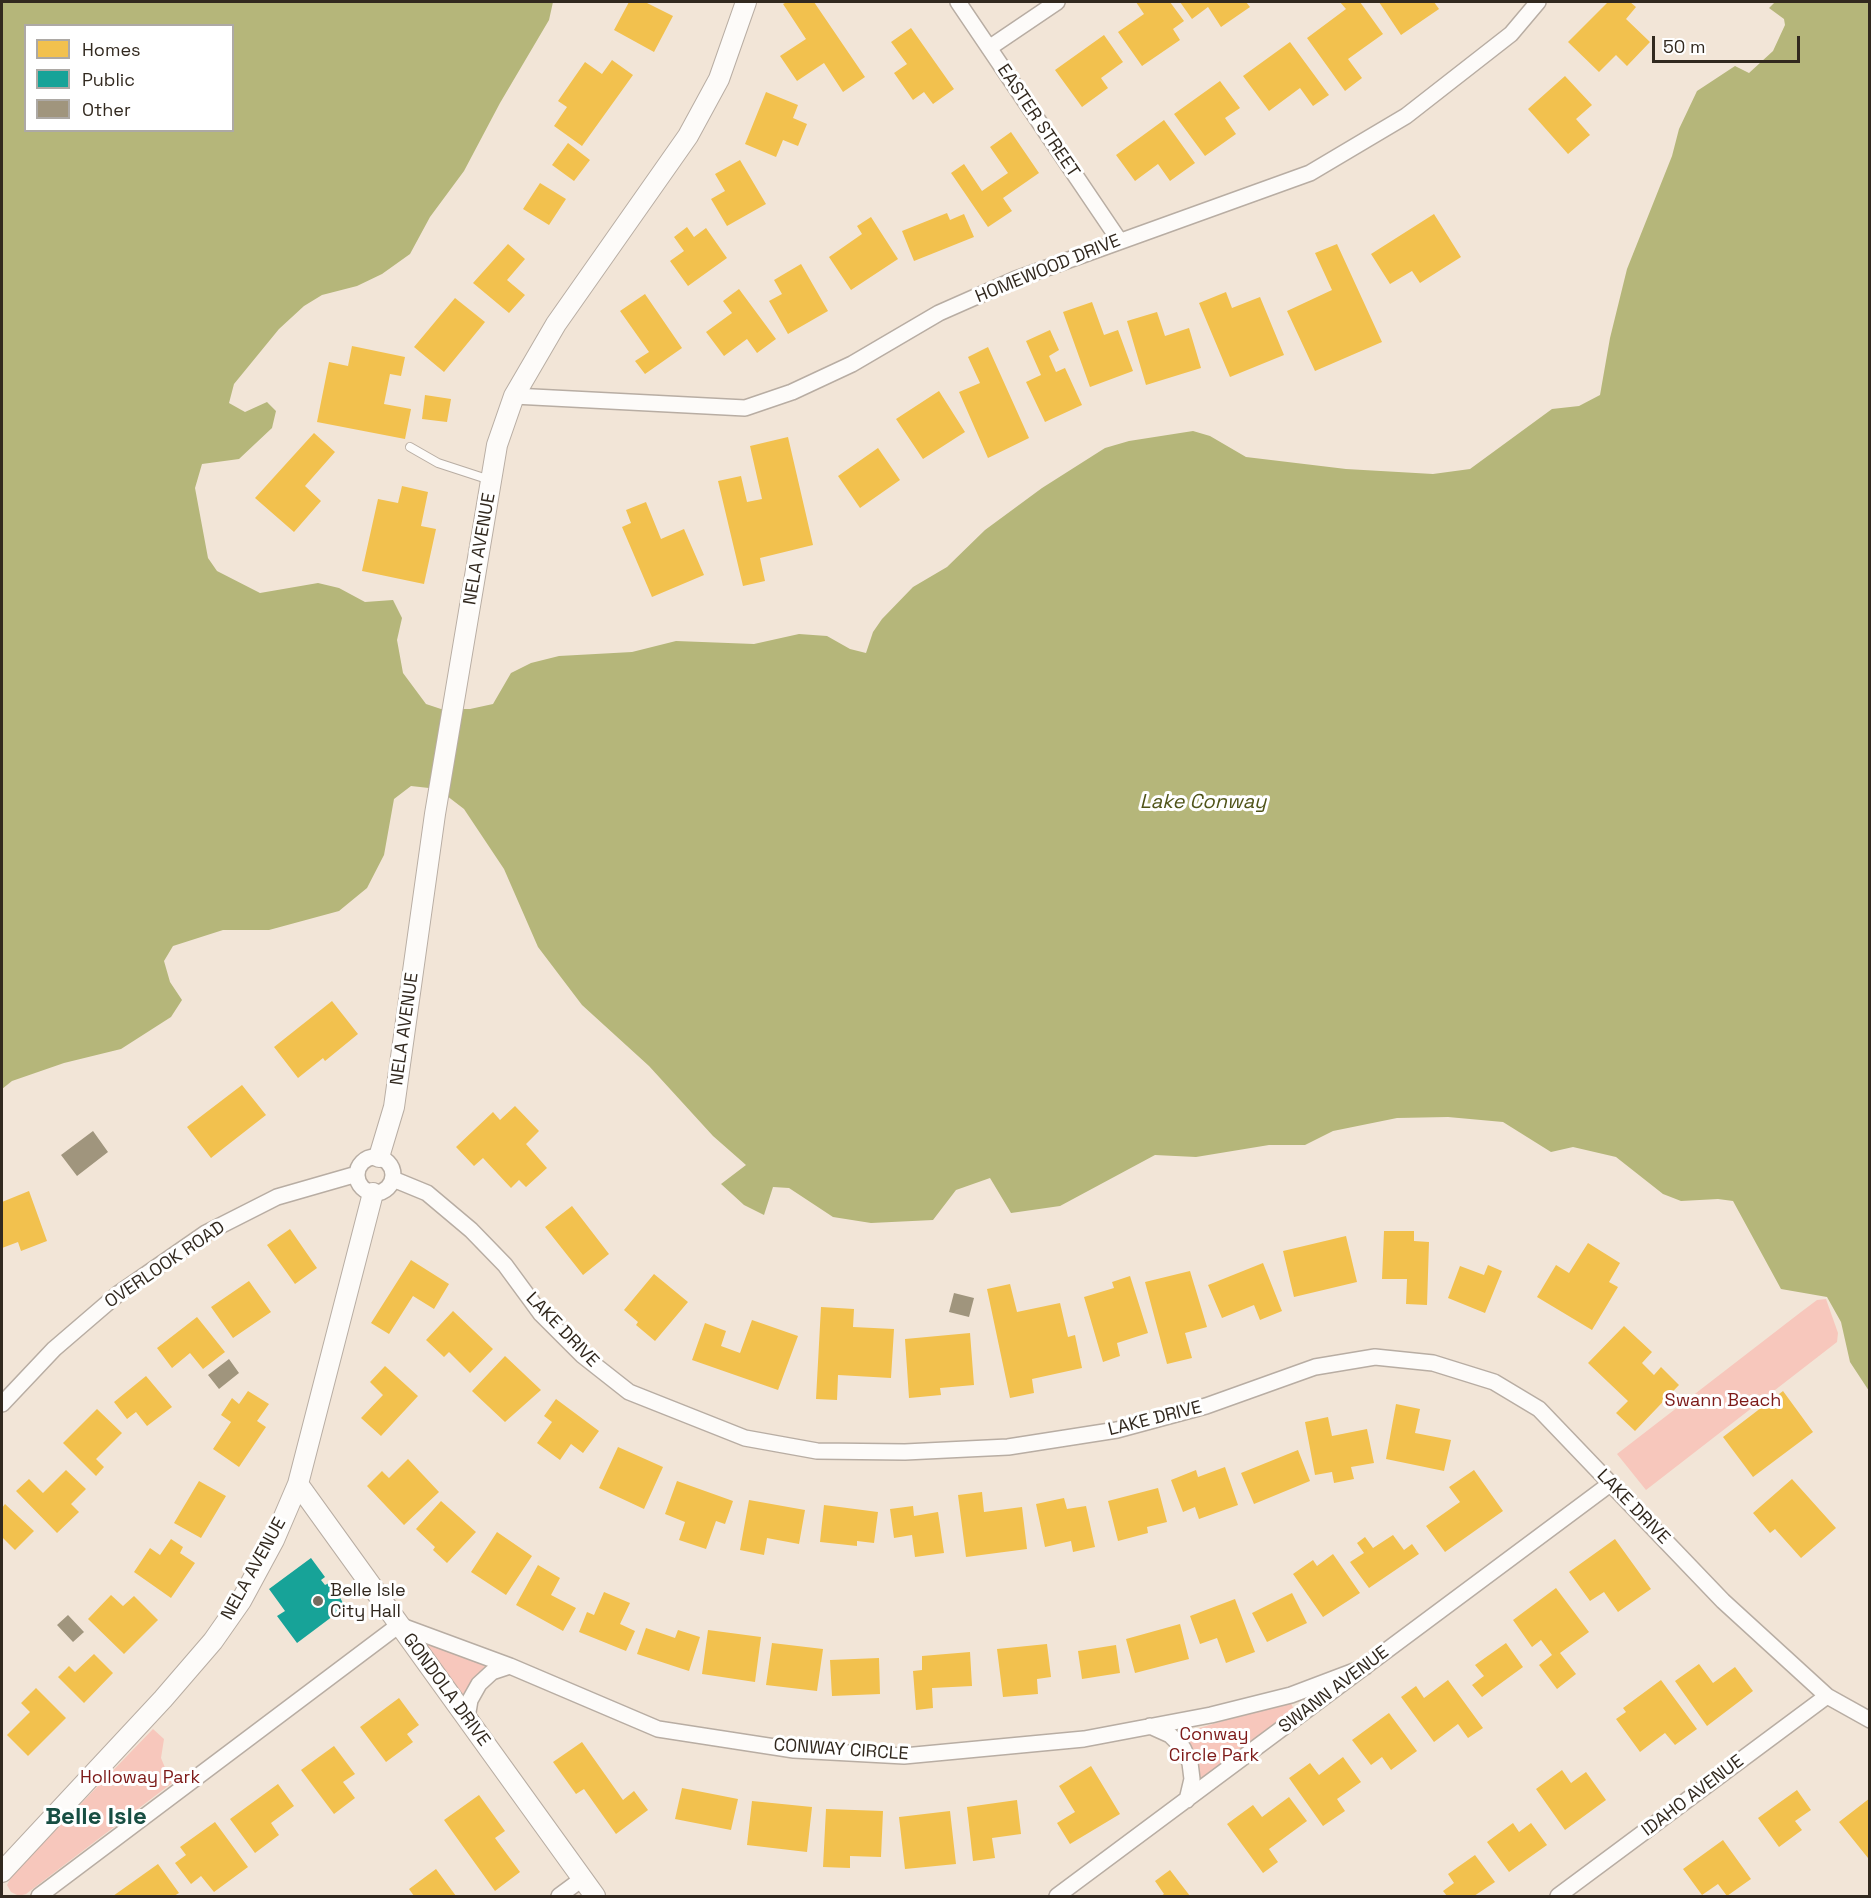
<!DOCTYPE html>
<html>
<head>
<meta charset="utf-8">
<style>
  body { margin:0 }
  #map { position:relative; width:1871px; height:1898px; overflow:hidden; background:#f2e5d7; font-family:"Space Grotesk",sans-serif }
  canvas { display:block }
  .frame { position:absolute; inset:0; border:3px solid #32291f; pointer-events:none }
  .legend { position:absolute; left:24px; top:24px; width:210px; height:108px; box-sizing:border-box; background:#fff; border:2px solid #ada9a5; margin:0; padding:8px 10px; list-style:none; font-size:18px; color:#32291f }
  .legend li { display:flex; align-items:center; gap:12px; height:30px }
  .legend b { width:30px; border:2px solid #ada9a5 }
  .scale { position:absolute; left:1652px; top:36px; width:148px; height:27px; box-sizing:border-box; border:3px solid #32291f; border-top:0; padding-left:8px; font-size:18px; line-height:21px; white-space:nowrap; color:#32291f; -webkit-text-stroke:4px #fff; paint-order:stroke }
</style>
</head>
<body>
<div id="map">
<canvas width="1871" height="1898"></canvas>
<div class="frame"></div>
<ul class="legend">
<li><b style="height:16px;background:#f2c14e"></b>Homes</li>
<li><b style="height:16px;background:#17a398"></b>Public</li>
<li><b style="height:16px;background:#a0957d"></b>Other</li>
</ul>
<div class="scale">50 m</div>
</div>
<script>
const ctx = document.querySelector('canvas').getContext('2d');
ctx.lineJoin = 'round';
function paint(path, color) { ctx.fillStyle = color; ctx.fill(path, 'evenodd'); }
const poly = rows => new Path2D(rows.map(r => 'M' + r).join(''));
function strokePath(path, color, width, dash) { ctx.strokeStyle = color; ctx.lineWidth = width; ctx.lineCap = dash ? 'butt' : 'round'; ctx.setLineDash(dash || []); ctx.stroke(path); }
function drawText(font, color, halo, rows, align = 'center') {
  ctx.font = font + ' "Space Grotesk",sans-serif'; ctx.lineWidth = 6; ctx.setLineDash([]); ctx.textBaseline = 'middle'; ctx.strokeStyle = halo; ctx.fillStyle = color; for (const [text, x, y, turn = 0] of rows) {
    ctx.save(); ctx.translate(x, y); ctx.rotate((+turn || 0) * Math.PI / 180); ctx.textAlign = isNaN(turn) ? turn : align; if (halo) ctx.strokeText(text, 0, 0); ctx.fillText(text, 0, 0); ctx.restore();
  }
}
paint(poly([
  [1826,1299,1838,1333,1837,1342,1646,1490,1617,1454,1801,1312,1817,1300],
  [421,1636,485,1664,486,1669,473,1679,464,1695,460,1696,420,1641],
  [1290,1701,1294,1710,1201,1780,1186,1732],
  [153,1729,164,1739,161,1758,166,1770,171,1769,174,1774,172,1783,26,1894,19,1896,11,1892,7,1885,12,1875]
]), '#f7c7bc');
paint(poly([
  [2,2,553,2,549,20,500,103,464,171,430,217,410,254,382,274,357,286,322,295,304,306,279,329,234,384,229,403,245,412,267,402,276,411,272,428,239,459,202,464,195,488,208,558,217,571,260,593,318,583,339,588,365,602,393,600,402,618,397,640,403,673,426,704,441,709,470,709,493,704,511,673,531,663,559,656,632,652,676,641,754,644,799,634,827,636,850,649,866,653,873,632,882,619,913,587,947,567,985,530,1042,488,1105,448,1129,441,1193,431,1210,436,1246,457,1346,469,1433,474,1470,469,1552,409,1579,406,1600,395,1610,338,1627,269,1672,156,1679,129,1697,91,1735,66,1749,73,1773,51,1785,25,1784,19,1769,8,1775,2,1869,2,1869,1391,1850,1362,1841,1322,1827,1297,1781,1289,1733,1201,1718,1199,1681,1201,1663,1194,1616,1157,1573,1147,1551,1152,1503,1122,1448,1117,1397,1118,1333,1131,1305,1145,1269,1145,1196,1157,1155,1155,1060,1206,1011,1213,990,1178,956,1190,933,1220,871,1223,833,1217,789,1188,773,1187,764,1215,744,1205,721,1184,746,1165,713,1136,649,1066,582,1005,538,947,504,869,464,809,438,789,411,786,394,799,384,855,367,888,339,911,269,930,223,930,173,946,164,961,170,982,182,1000,171,1017,121,1049,64,1063,12,1081,2,1089],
  [26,26,232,26,232,130,26,130]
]), '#b5b67a');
paint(poly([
  [629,2,645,2,673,16,654,52,614,30],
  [787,2,814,2,865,77,843,92,824,63,797,81,780,56,806,39,783,4],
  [1136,2,1170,2,1184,21,1173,29,1180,40,1142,66,1118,32,1144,14],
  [1180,2,1246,2,1250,7,1221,27,1208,7,1192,19],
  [1340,2,1360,2,1383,34,1348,59,1362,78,1345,91,1307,38,1346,9],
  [1379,2,1434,2,1439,9,1401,35],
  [1608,2,1630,2,1636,7,1626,19,1650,42,1627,66,1616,55,1599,72,1568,42],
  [911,28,954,89,933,104,924,92,913,100,894,73,907,64,891,42],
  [1104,35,1123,62,1101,78,1108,88,1082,107,1055,70],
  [1290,42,1329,95,1313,106,1300,88,1269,111,1243,76],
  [612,60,633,75,582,146,554,126,567,107,558,101,585,62,602,74],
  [1565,76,1592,105,1576,119,1590,135,1568,154,1528,109],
  [1220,81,1240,108,1225,118,1236,134,1205,156,1174,114],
  [766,92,798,105,793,118,807,124,798,146,783,140,776,157,745,144],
  [1164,120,1195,163,1170,181,1158,164,1135,181,1116,155],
  [1011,132,1039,173,1003,198,1012,211,988,227,951,173,964,164,982,191,1008,173,990,147],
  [568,143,590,160,574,181,552,165],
  [740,160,766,204,727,226,711,199,725,191,715,174],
  [540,183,566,199,549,225,523,209],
  [947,213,950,220,964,214,974,237,914,261,902,231],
  [1434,214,1461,257,1420,283,1412,271,1390,284,1371,254],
  [871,217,898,259,851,290,829,257,862,234,857,226],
  [687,227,694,237,706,228,727,258,688,286,670,261,684,251,674,237],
  [508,244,525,259,507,280,525,295,509,313,473,283],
  [1337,244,1382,342,1315,371,1287,311,1332,290,1315,253],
  [801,264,828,311,788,334,769,301,782,294,774,280],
  [739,289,776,339,757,353,747,339,724,356,706,332,732,313,723,301],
  [1226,292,1232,308,1260,297,1284,355,1230,377,1199,303],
  [645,294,682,348,645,374,635,361,649,352,620,311],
  [455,298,485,322,444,372,414,347],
  [1092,302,1104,335,1118,330,1133,371,1090,387,1063,312],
  [1157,312,1165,336,1189,328,1201,368,1146,385,1127,321],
  [1050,330,1059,350,1049,356,1056,372,1065,368,1082,405,1045,422,1026,382,1041,375,1026,341],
  [352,346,405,357,401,376,390,374,384,404,411,409,405,439,317,422,329,362,348,366],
  [988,347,1029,438,988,458,959,392,980,383,968,357],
  [939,391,965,432,923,459,896,419],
  [425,395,451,399,447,422,422,419],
  [314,433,335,452,305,486,321,501,294,532,255,498],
  [788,437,813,545,760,558,765,581,743,586,718,481,741,476,747,502,762,499,750,446],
  [878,448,900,480,860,508,838,476],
  [402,486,428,492,421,526,436,529,424,584,362,571,378,499,398,503],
  [646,502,661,539,684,529,704,575,652,597,622,527,631,523,626,510],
  [332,1001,358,1034,325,1061,323,1058,298,1078,274,1047],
  [242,1085,266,1115,211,1158,187,1127],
  [515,1106,539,1131,526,1144,547,1168,526,1187,519,1180,511,1188,483,1158,474,1166,456,1147,493,1112,500,1120],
  [29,1191,47,1241,21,1251,18,1242,2,1248,2,1202],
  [572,1206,609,1254,583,1275,545,1227],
  [290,1229,317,1268,295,1284,267,1245],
  [1384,1231,1414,1231,1414,1241,1429,1242,1427,1305,1406,1304,1407,1279,1382,1279],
  [1346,1236,1357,1282,1294,1297,1283,1251],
  [1588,1243,1620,1263,1609,1282,1618,1287,1592,1330,1537,1297,1556,1265,1569,1273],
  [411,1260,449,1284,434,1309,413,1296,389,1334,371,1323],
  [1263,1263,1282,1311,1260,1320,1254,1305,1222,1318,1208,1285],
  [1488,1265,1502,1271,1485,1313,1448,1298,1460,1266,1484,1275],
  [1190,1271,1207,1327,1185,1333,1192,1358,1167,1364,1145,1282],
  [654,1274,688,1302,655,1341,636,1325,638,1322,624,1310],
  [1130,1276,1148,1333,1117,1343,1120,1356,1103,1362,1084,1297,1114,1288,1112,1282],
  [249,1281,271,1312,233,1338,211,1307],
  [1010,1284,1017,1312,1060,1303,1068,1337,1075,1335,1082,1368,1032,1379,1034,1393,1010,1398,987,1289],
  [821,1307,854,1309,853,1327,894,1329,891,1378,838,1375,837,1400,816,1399],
  [453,1311,493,1349,470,1373,449,1352,444,1357,426,1340],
  [197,1317,225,1352,203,1369,190,1353,172,1368,157,1348],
  [752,1320,798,1336,778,1390,692,1360,705,1323,726,1331,721,1346,740,1353],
  [1624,1326,1652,1352,1642,1363,1654,1375,1661,1367,1679,1385,1635,1431,1616,1413,1628,1401,1588,1363],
  [970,1333,974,1385,940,1388,941,1395,909,1398,905,1339],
  [505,1356,541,1390,505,1422,472,1391],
  [385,1366,418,1396,381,1436,361,1418,383,1395,370,1382],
  [146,1376,172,1407,147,1426,136,1412,127,1419,114,1402],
  [248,1391,269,1404,257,1421,266,1427,239,1467,213,1449,231,1422,221,1415,232,1398,239,1404],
  [1783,1391,1813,1432,1753,1477,1723,1437],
  [556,1399,599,1431,583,1453,571,1444,560,1460,537,1443,552,1422,544,1416],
  [1396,1404,1420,1409,1415,1433,1451,1440,1444,1471,1386,1459],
  [97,1409,122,1433,96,1459,104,1467,96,1476,63,1443],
  [1328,1417,1332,1436,1367,1429,1374,1463,1351,1467,1354,1479,1334,1483,1332,1472,1315,1475,1305,1422],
  [618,1447,663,1467,644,1509,599,1488],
  [1298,1450,1310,1481,1254,1504,1241,1473],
  [408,1459,439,1492,404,1525,367,1486,382,1471,389,1478],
  [1225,1467,1238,1505,1199,1519,1195,1507,1183,1512,1171,1480,1196,1470,1198,1477],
  [66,1470,86,1489,71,1504,79,1512,57,1533,16,1491,29,1479,43,1493],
  [1474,1470,1503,1511,1445,1552,1426,1526,1460,1502,1449,1487],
  [1792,1479,1836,1528,1801,1558,1775,1529,1770,1533,1753,1513],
  [199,1481,226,1496,201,1538,174,1523],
  [677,1481,733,1501,725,1524,716,1521,706,1549,679,1540,685,1522,665,1514],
  [1158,1488,1167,1522,1147,1527,1148,1533,1118,1541,1108,1501],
  [982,1492,984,1512,1022,1507,1027,1549,966,1557,958,1495],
  [1064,1498,1067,1509,1086,1506,1095,1547,1073,1552,1071,1541,1045,1547,1036,1504],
  [749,1500,805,1510,799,1544,767,1538,764,1555,740,1550],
  [441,1501,476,1532,447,1563,433,1550,435,1547,416,1529],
  [5,1504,34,1531,15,1550,2,1537,2,1508],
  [824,1505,878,1512,874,1543,857,1541,857,1546,820,1542],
  [913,1506,914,1516,938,1512,944,1553,915,1557,912,1535,894,1538,890,1509],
  [497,1532,532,1556,506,1595,471,1572],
  [1393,1535,1404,1550,1412,1544,1419,1554,1369,1588,1350,1562,1364,1553,1357,1543,1365,1537,1373,1548],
  [171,1539,183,1547,180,1553,195,1563,171,1598,134,1572,150,1548,160,1555],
  [1615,1539,1651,1589,1618,1612,1604,1592,1590,1601,1569,1572],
  [1333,1554,1360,1593,1323,1617,1293,1574,1313,1560,1317,1566],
  [538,1565,560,1578,551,1595,576,1608,563,1631,516,1605],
  [1556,1588,1589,1632,1560,1653,1576,1674,1557,1689,1539,1665,1552,1655,1541,1640,1532,1647,1513,1620],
  [604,1592,630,1603,620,1624,635,1631,626,1651,579,1632,587,1612,594,1615],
  [1292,1593,1307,1623,1267,1642,1252,1613],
  [111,1595,123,1606,134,1596,158,1620,124,1654,88,1619],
  [1235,1599,1255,1652,1226,1663,1217,1638,1200,1644,1190,1616],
  [1180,1624,1189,1659,1135,1673,1126,1639],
  [646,1628,675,1638,678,1630,700,1637,689,1671,637,1654],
  [708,1630,761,1637,755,1682,702,1674],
  [772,1643,823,1649,817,1691,766,1685],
  [1506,1643,1523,1667,1482,1697,1472,1685,1484,1676,1475,1665],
  [1047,1644,1051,1677,1037,1679,1038,1694,1003,1697,997,1649],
  [1116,1645,1120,1673,1082,1679,1078,1651],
  [970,1652,972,1686,932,1688,933,1708,916,1710,913,1671,922,1670,922,1656],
  [94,1654,113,1673,84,1703,58,1677,69,1666,75,1672],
  [879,1658,880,1694,832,1696,830,1660],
  [1699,1664,1713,1683,1735,1667,1753,1691,1707,1726,1675,1681],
  [1448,1680,1483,1728,1468,1738,1458,1724,1434,1742,1401,1697,1416,1686,1424,1698],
  [1661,1680,1697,1729,1675,1745,1665,1733,1640,1752,1616,1719,1626,1712,1623,1708],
  [36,1688,66,1718,28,1756,7,1735,30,1712,21,1703],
  [399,1698,419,1725,407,1734,413,1742,386,1762,360,1727],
  [1389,1713,1417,1751,1391,1770,1382,1757,1371,1765,1352,1740],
  [582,1742,623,1800,634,1791,648,1810,616,1834,584,1789,576,1794,553,1762],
  [334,1746,355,1774,343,1782,355,1798,334,1814,301,1770],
  [1343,1757,1361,1782,1337,1799,1345,1811,1323,1826,1289,1778,1310,1763,1319,1775],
  [1091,1766,1120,1814,1070,1844,1057,1823,1075,1812,1059,1786],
  [1562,1770,1571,1783,1586,1772,1606,1800,1565,1830,1536,1789],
  [278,1784,294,1806,271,1823,279,1835,255,1853,230,1819],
  [682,1788,738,1799,731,1830,675,1819],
  [1797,1790,1811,1810,1795,1821,1802,1830,1779,1847,1758,1818],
  [479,1795,505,1831,495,1838,520,1872,495,1891,444,1820],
  [1289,1797,1307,1821,1269,1849,1278,1862,1263,1873,1227,1824,1253,1805,1262,1817],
  [1870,1798,1870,1857,1868,1858,1839,1822],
  [1017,1800,1021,1834,992,1838,995,1858,973,1861,967,1807],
  [752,1801,812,1807,807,1852,747,1845],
  [826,1809,883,1811,881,1857,850,1856,850,1868,823,1867],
  [950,1811,956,1864,905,1869,899,1817],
  [215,1822,248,1867,214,1892,201,1876,191,1884,175,1863,186,1855,180,1847],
  [1513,1823,1519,1832,1531,1823,1547,1845,1509,1872,1487,1842],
  [1723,1840,1751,1879,1727,1896,1718,1884,1702,1895,1683,1869],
  [1475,1855,1495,1882,1474,1896,1447,1896,1443,1891,1454,1883,1448,1874],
  [158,1864,179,1893,174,1896,113,1896],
  [436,1869,456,1896,414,1896,409,1889],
  [1170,1870,1190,1896,1161,1896,1164,1894,1155,1881]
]), '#f2c14e');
paint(poly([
  [311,1558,325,1577,321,1580,325,1585,329,1583,332,1588,334,1586,345,1607,297,1643,277,1616,285,1611,269,1589]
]), '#17a398');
paint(poly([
  [93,1131,108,1152,77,1176,61,1155],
  [954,1293,974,1298,969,1317,949,1312],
  [229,1359,239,1373,219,1389,208,1375],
  [68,1615,84,1632,73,1642,57,1625]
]), '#a0957d');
const service = poly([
  [410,447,438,463,490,480]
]);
const minor = poly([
  [958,2,1119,240],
  [989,48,1057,2],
  [514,396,745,408,792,392,852,364,939,313,1016,279,1310,173,1406,116,1511,34,1538,2],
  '357 1175a18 18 0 1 1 36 0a18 18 0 1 1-36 0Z',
  [393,1179,427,1193,471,1230,505,1265,541,1314,582,1355,629,1392,745,1438,817,1451,905,1452,1008,1447,1117,1430,1206,1406,1315,1367,1375,1357,1433,1363,1494,1382,1539,1409,1723,1601,1827,1696,1870,1720],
  [2,1404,54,1349,118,1294,206,1233,277,1197,357,1174],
  [467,1718,470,1700,479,1684,492,1672,510,1666],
  [1150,1726,1170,1735,1183,1748,1190,1763,1192,1779,1187,1800],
  [39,1896,399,1625,510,1666,658,1729,794,1750,904,1756,1084,1739,1211,1715,1291,1695,1365,1667],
  [559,1896,582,1879],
  [1057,1896,1610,1484],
  [1558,1896,1827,1696]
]);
const tertiary = poly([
  [379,1157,394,1107,435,814,497,445,514,396,556,324,688,136,719,79,746,2],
  [298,1484,595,1896],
  [2,1872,163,1699,213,1641,241,1601,274,1540,298,1484,373,1193]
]);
strokePath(service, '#b8ada3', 10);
strokePath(minor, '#b8ada3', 18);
strokePath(tertiary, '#b8ada3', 22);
strokePath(service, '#fdfbf9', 8);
strokePath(minor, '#fdfbf9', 15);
strokePath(tertiary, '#fdfbf9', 20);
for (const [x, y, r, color] of [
  [318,1601,6,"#756b5f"]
]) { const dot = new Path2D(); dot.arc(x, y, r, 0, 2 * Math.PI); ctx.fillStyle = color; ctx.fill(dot); strokePath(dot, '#fff', 2); }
drawText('18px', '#32291f', '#fff', [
  ["EASTER STREET",1038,121,56],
  ["HOMEWOOD DRIVE",1048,269,-22],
  ["NELA AVENUE",480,549,-80],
  ["NELA AVENUE",405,1029,-82],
  ["OVERLOOK ROAD",165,1265,-34],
  ["LAKE DRIVE",562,1330,46],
  ["LAKE DRIVE",1155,1419,-14],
  ["LAKE DRIVE",1633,1507,46],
  ["NELA AVENUE",254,1569,-61],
  ["GONDOLA DRIVE",446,1690,54],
  ["SWANN AVENUE",1334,1690,-37],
  ["CONWAY CIRCLE",841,1750,4],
  ["IDAHO AVENUE",1693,1796,-37]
]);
drawText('18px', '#7d1a18', '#fff', [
  ["Swann Beach",1723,1401],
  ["Conway",1214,1735],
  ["Circle Park",1214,1756],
  ["Holloway Park",140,1778]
]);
drawText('18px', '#32291f', '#fff', [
  ["Belle Isle",330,1591],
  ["City Hall",330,1612]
], 'left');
drawText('italic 20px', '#505419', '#fff', [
  ["Lake Conway",1203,803]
]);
drawText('bold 24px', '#174e43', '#fff', [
  ["Belle Isle",96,1817]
]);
</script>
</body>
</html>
